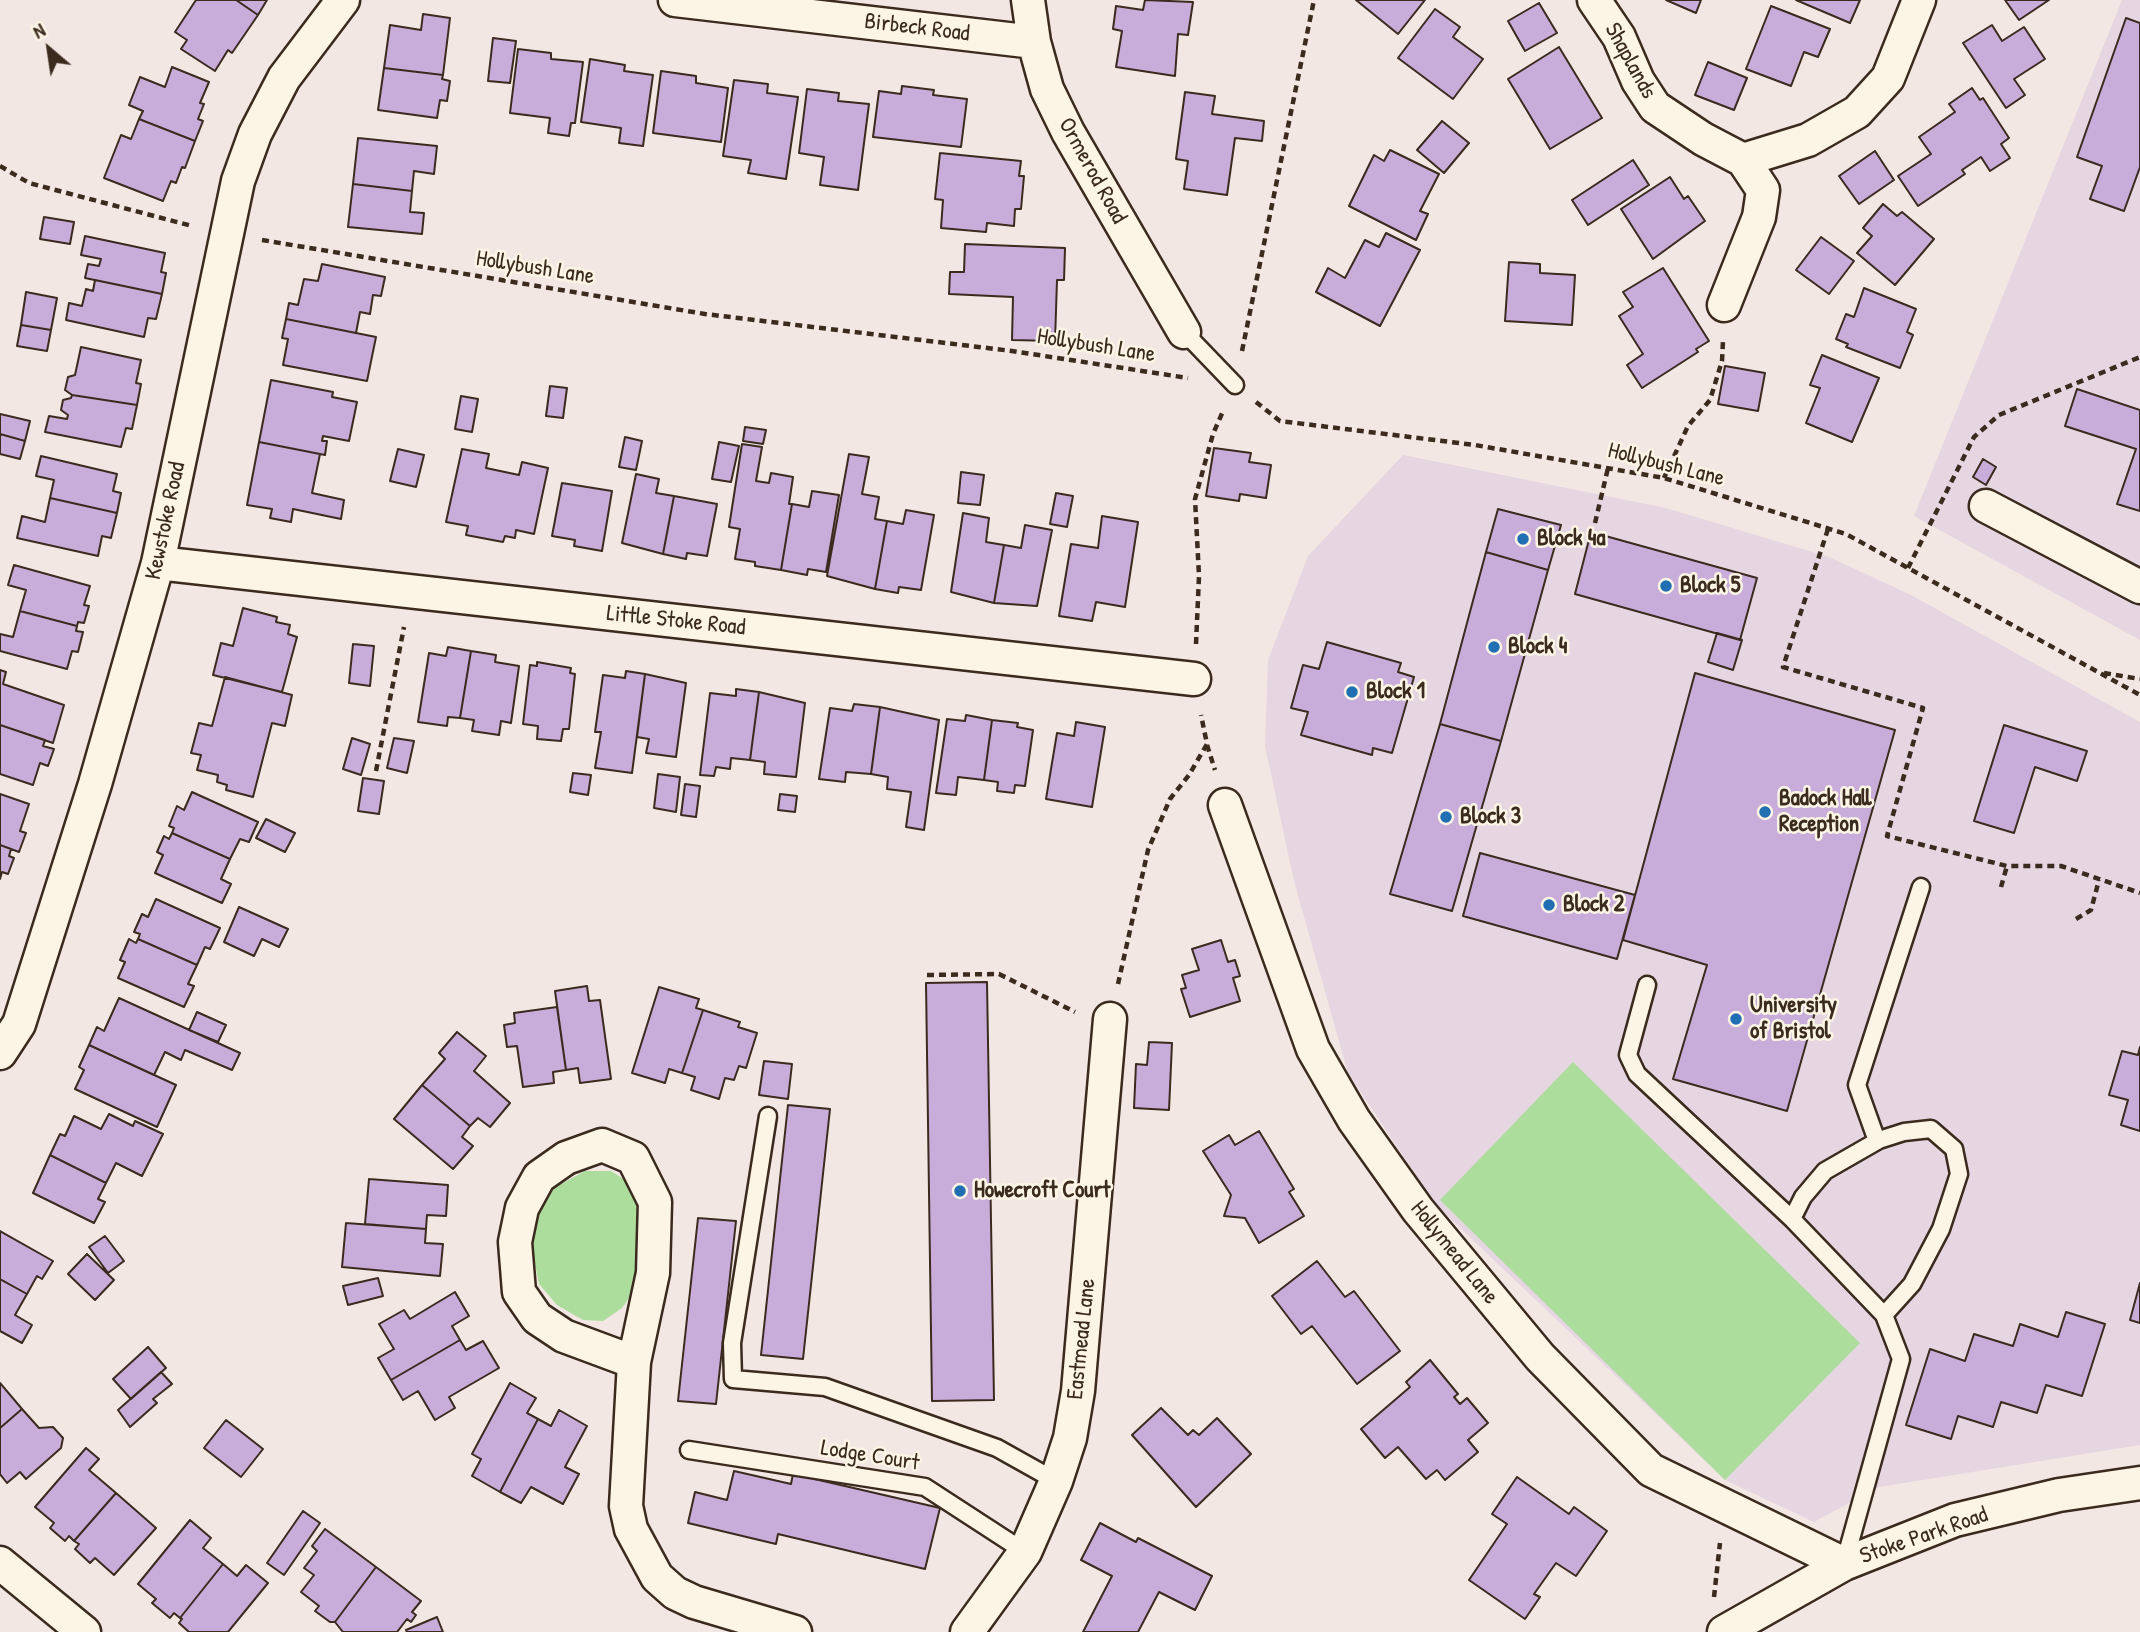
<!DOCTYPE html>
<html>
<head>
<meta charset="utf-8">
<style>
  body { margin:0 }
  #map { position:relative; width:2140px; height:1632px; overflow:hidden; background:#f2e7e3; font-family:"Patrick Hand",sans-serif }
  canvas { display:block }
  .north { position:absolute; left:14px; top:14px; width:70px; height:70px; -webkit-text-stroke:5px #fcf5e5; paint-order:stroke; rotate:331deg; font-size:19px; font-weight:700; line-height:28px; text-align:center; color:#3b2a1e }
  .north::after { content:''; display:block; margin:auto; width:24px; height:32px; background:#3b2a1e; clip-path:polygon(50% 0,100% 100%,50% 72%,0 100%) }
</style>
</head>
<body>
<div id="map">
<canvas width="2140" height="1632"></canvas>
<div class="north">N</div>
</div>
<script>
const ctx = document.querySelector('canvas').getContext('2d');
ctx.lineJoin = 'round';
function paint(path, color) { ctx.fillStyle = color; ctx.fill(path, 'evenodd'); }
const poly = rows => new Path2D(rows.map(r => 'M' + r).join(''));
function strokePath(path, color, width, dash) { ctx.strokeStyle = color; ctx.lineWidth = width; ctx.lineCap = dash ? 'butt' : 'round'; ctx.setLineDash(dash || []); ctx.stroke(path); }
function drawText(font, color, halo, rows, align = 'center') {
  ctx.font = font + ' "Patrick Hand",sans-serif'; ctx.lineWidth = 5; ctx.setLineDash([]); ctx.textBaseline = 'middle'; ctx.strokeStyle = halo; ctx.fillStyle = color; for (const [text, x, y, turn = 0] of rows) {
    ctx.save(); ctx.translate(x, y); ctx.rotate((+turn || 0) * Math.PI / 180); ctx.textAlign = isNaN(turn) ? turn : align; if (halo) ctx.strokeText(text, 0, 0); ctx.fillText(text, 0, 0); ctx.restore();
  }
}
paint(poly([
  [2122,0,2140,0,2140,640,1914,516],
  [1403,455,1666,508,1829,557,1911,595,2140,722,2140,1445,1879,1487,1814,1522,1725,1480,1436,1205,1348,1073,1294,881,1265,746,1268,660,1308,556]
]), '#e5d6e1');
paint(poly([
  [1573,1062,1860,1343,1725,1480,1440,1200],
  [585,1171,611,1171,628,1182,638,1202,640,1226,634,1291,622,1308,603,1321,583,1320,557,1305,539,1284,532,1249,538,1214,554,1188]
]), '#addd9d');
const building = poly([
  [196,0,236,0,258,15,232,53,228,50,215,71,181,49,187,40,175,32,196,0],
  [236,0,267,0,258,15,236,0],
  [1145,0,1193,2,1188,35,1178,34,1175,76,1116,67,1122,31,1113,29,1116,6,1143,10,1145,0],
  [1356,0,1425,0,1398,34,1356,0],
  [1666,0,1701,0,1696,13,1666,0],
  [1796,0,1860,0,1850,23,1796,0],
  [2005,0,2049,0,2019,20,2005,0],
  [1539,3,1557,33,1525,51,1508,21,1539,3],
  [1771,6,1830,29,1818,57,1804,52,1791,86,1746,69,1771,6],
  [1435,9,1460,27,1453,37,1483,59,1453,99,1398,58,1435,9],
  [423,14,450,18,443,75,384,68,390,25,421,30,423,14],
  [2126,18,2140,23,2140,167,2124,211,2090,199,2102,166,2077,157,2126,18],
  [1992,25,2002,41,2024,27,2045,59,2014,79,2025,95,2006,108,1963,43,1992,25],
  [493,38,516,41,510,83,488,81,493,38],
  [1559,47,1602,118,1550,149,1508,79,1559,47],
  [518,49,551,53,551,59,583,62,575,123,571,123,569,136,548,133,550,118,510,113,518,49],
  [590,59,625,65,624,71,653,75,643,146,619,143,621,128,581,122,590,59],
  [1708,62,1747,78,1734,110,1695,95,1708,62],
  [172,67,209,82,200,103,204,104,198,119,203,121,195,141,139,119,143,111,129,105,140,77,165,87,172,67],
  [384,68,443,75,442,79,450,81,447,101,440,100,437,118,378,110,384,68],
  [661,71,696,76,696,83,728,88,721,142,653,133,661,71],
  [734,80,768,84,767,93,798,97,786,179,748,173,751,160,723,156,734,80],
  [902,86,934,90,933,95,967,99,961,147,873,137,879,91,901,94,902,86],
  [1972,88,1980,100,1983,98,2009,138,2001,144,2010,158,1990,171,1981,157,1962,170,1965,174,1918,206,1898,176,1931,154,1919,137,1955,112,1949,104,1972,88],
  [807,89,839,93,838,101,869,104,858,190,820,185,824,157,799,153,807,89],
  [1185,92,1215,96,1212,114,1264,121,1262,141,1235,138,1227,195,1184,189,1188,161,1176,159,1185,92],
  [139,119,195,141,185,168,182,167,176,183,171,181,163,201,104,178,121,135,131,139,139,119],
  [1442,121,1469,143,1444,173,1417,150,1442,121],
  [358,138,437,146,434,174,414,171,412,191,353,184,358,138],
  [1390,150,1439,174,1420,211,1428,214,1416,240,1349,206,1374,155,1384,161,1390,150],
  [1875,151,1894,180,1859,204,1839,176,1875,151],
  [940,153,1021,161,1019,176,1024,176,1021,209,1015,209,1014,226,987,223,986,232,941,228,943,200,935,199,940,153],
  [1633,160,1649,185,1588,225,1572,200,1633,160],
  [1670,177,1684,199,1688,196,1705,221,1653,259,1621,209,1670,177],
  [353,184,412,191,410,212,424,213,422,234,348,227,353,184],
  [1883,204,1897,216,1902,212,1934,239,1895,285,1857,253,1872,236,1863,228,1883,204],
  [44,217,74,222,70,244,40,239,44,217],
  [1386,233,1420,250,1380,326,1316,292,1328,268,1345,278,1365,240,1379,247,1386,233],
  [85,236,165,253,161,272,166,273,162,294,85,278,88,264,99,266,101,259,81,255,85,236],
  [1821,237,1854,261,1829,294,1796,270,1821,237],
  [965,244,1065,248,1064,280,1057,280,1055,341,1012,340,1013,297,949,294,950,272,964,272,965,244],
  [1509,262,1540,264,1540,273,1575,275,1572,325,1505,321,1509,262],
  [322,264,385,277,381,296,373,295,370,314,360,312,356,333,286,319,289,303,298,305,304,279,318,281,322,264],
  [1663,268,1709,341,1696,349,1698,352,1642,388,1627,365,1643,354,1619,316,1633,307,1623,292,1663,268],
  [95,280,162,294,156,319,148,318,144,337,66,320,69,303,82,306,86,289,93,291,95,280],
  [1864,288,1916,309,1907,332,1913,335,1900,368,1846,347,1848,344,1836,339,1846,314,1854,317,1864,288],
  [26,292,57,298,51,330,21,325,26,292],
  [286,319,376,337,367,381,283,365,288,339,282,338,286,319],
  [21,325,51,330,47,351,17,346,21,325],
  [81,347,141,360,136,383,141,384,137,405,72,395,65,390,68,377,75,375,81,347],
  [1822,355,1879,378,1852,442,1806,423,1820,388,1810,385,1822,355],
  [1725,366,1765,373,1758,411,1718,404,1725,366],
  [271,380,333,392,332,397,357,402,349,441,323,436,322,441,327,441,325,455,259,442,271,380],
  [550,386,567,388,563,418,546,416,550,386],
  [2077,389,2140,410,2140,511,2117,504,2136,449,2065,426,2077,389],
  [72,395,137,405,132,429,126,428,121,447,45,432,49,416,67,419,68,415,61,410,63,400,71,398,72,395],
  [461,396,478,399,472,432,455,429,461,396],
  [0,414,30,421,25,441,0,434,0,414],
  [745,427,766,430,763,444,743,441,745,427],
  [0,434,25,441,20,459,0,454,0,434],
  [625,437,642,441,636,470,619,467,625,437],
  [259,442,320,454,312,493,344,500,341,519,293,509,291,522,270,518,272,509,247,505,259,442],
  [719,442,739,446,731,482,712,479,719,442],
  [742,444,762,447,756,481,769,483,771,473,793,477,789,504,792,504,781,570,755,566,755,562,735,559,740,529,729,527,742,444],
  [1214,448,1251,453,1249,462,1271,465,1266,498,1240,494,1239,501,1206,496,1214,448],
  [398,449,424,455,416,487,390,481,398,449],
  [462,449,489,454,486,468,519,475,522,462,548,468,534,534,516,530,515,538,505,536,503,542,466,535,468,526,446,522,462,449],
  [849,454,869,457,862,494,879,497,875,519,887,521,875,589,827,576,849,454],
  [41,456,117,474,113,491,121,493,117,513,50,498,54,480,36,476,41,456],
  [1983,459,1996,467,1986,485,1973,477,1983,459],
  [961,472,984,475,980,505,958,503,961,472],
  [636,474,659,479,656,493,674,496,663,554,622,543,636,474],
  [562,483,612,491,602,551,574,546,575,540,552,536,562,483],
  [812,491,839,495,826,572,808,569,807,575,781,570,792,504,809,507,812,491],
  [1056,493,1073,496,1067,527,1050,524,1056,493],
  [674,496,717,504,707,556,687,553,686,559,663,554,674,496],
  [50,498,117,513,111,538,102,536,98,556,17,538,22,516,45,522,50,498],
  [1498,509,1561,525,1548,570,1486,552,1498,509],
  [906,510,934,515,921,590,899,587,898,593,875,589,887,521,903,524,906,510],
  [963,513,989,518,986,542,1004,545,994,603,951,592,963,513],
  [1102,516,1138,522,1125,607,1096,602,1092,621,1059,616,1071,544,1098,548,1102,516],
  [1025,525,1052,530,1037,606,994,603,1004,545,1021,548,1025,525],
  [1591,532,1757,578,1740,640,1575,594,1591,532],
  [1486,552,1548,570,1501,741,1440,724,1486,552],
  [14,565,90,586,84,605,89,606,84,623,78,622,77,626,20,611,26,590,8,585,14,565],
  [243,608,277,617,276,622,290,625,288,634,297,637,282,692,213,675,221,643,233,646,243,608],
  [20,611,77,626,76,631,83,632,78,652,72,651,67,669,0,651,0,634,13,637,20,611],
  [1717,633,1742,640,1733,670,1708,662,1717,633],
  [1327,642,1401,663,1398,672,1414,677,1392,753,1373,748,1372,755,1301,735,1308,712,1291,708,1303,665,1319,669,1327,642],
  [353,644,374,646,370,686,349,683,353,644],
  [448,647,471,651,460,718,448,717,447,726,418,722,429,653,446,656,448,647],
  [471,651,496,655,495,662,519,666,511,723,501,721,499,735,472,731,474,720,460,718,471,651],
  [537,662,571,668,570,673,575,674,569,729,563,729,561,741,537,739,538,726,523,724,530,665,537,666,537,662],
  [0,670,6,672,3,684,64,705,53,743,0,725,0,670],
  [626,671,645,674,632,773,595,768,601,732,595,732,603,675,625,678,626,671],
  [1695,673,1895,730,1787,1111,1673,1079,1707,965,1623,940,1695,673],
  [645,674,686,683,676,757,646,753,649,739,637,737,645,674],
  [225,677,292,695,285,726,272,723,253,797,226,790,227,785,217,782,218,775,197,770,201,755,191,753,199,723,212,726,225,677],
  [736,689,759,692,750,760,731,758,730,769,716,767,714,776,700,775,710,693,736,696,736,689],
  [759,692,805,703,796,777,764,774,765,762,750,760,759,692],
  [854,704,880,707,871,774,846,772,845,782,819,779,830,708,852,711,854,704],
  [880,707,939,720,924,830,906,827,911,792,887,789,888,777,871,774,880,707],
  [966,715,992,720,984,780,958,777,956,795,936,793,947,719,965,721,966,715],
  [992,720,1018,723,1017,727,1033,730,1025,786,1015,785,1014,793,997,791,998,782,984,780,992,720],
  [1076,722,1105,727,1092,807,1046,799,1057,733,1074,736,1076,722],
  [1440,724,1501,741,1452,911,1390,894,1440,724],
  [0,725,45,740,43,746,54,749,48,766,40,763,33,785,0,774,0,725],
  [2004,725,2087,751,2077,781,2035,767,2014,833,1974,821,2004,725],
  [352,738,370,744,361,775,343,769,352,738],
  [394,738,414,741,407,773,387,768,394,738],
  [573,773,591,775,588,795,570,792,573,773],
  [658,774,680,777,676,812,654,808,658,774],
  [363,778,384,781,379,814,358,811,363,778],
  [685,784,700,786,696,817,681,815,685,784],
  [192,792,258,822,249,842,240,839,230,859,172,833,174,828,169,826,177,806,184,810,192,792],
  [0,794,29,804,20,831,26,833,19,852,0,845,0,794],
  [780,794,797,796,795,812,778,810,780,794],
  [266,819,295,833,285,852,256,838,266,819],
  [172,833,230,859,221,879,231,884,222,903,155,873,163,855,157,852,164,836,169,839,172,833],
  [0,845,11,849,9,856,14,858,8,874,2,872,0,879,0,845],
  [1480,853,1635,895,1617,959,1463,916,1480,853],
  [156,899,220,928,210,949,205,947,197,965,138,939,140,934,134,932,142,914,148,917,156,899],
  [239,907,288,929,279,947,262,939,254,956,224,942,239,907],
  [129,939,136,943,138,939,197,965,188,984,194,986,184,1007,118,978,125,962,120,960,129,939],
  [1221,940,1228,962,1235,960,1240,976,1233,978,1240,1001,1190,1017,1181,989,1186,988,1182,975,1199,970,1192,949,1221,940],
  [987,982,994,1400,932,1401,926,983,987,982],
  [587,986,589,1001,600,1000,611,1079,580,1083,578,1068,566,1070,555,991,587,986],
  [659,987,699,999,696,1008,703,1010,682,1073,669,1069,665,1083,632,1073,659,987],
  [119,998,240,1053,232,1070,185,1050,181,1060,165,1052,154,1075,89,1045,97,1027,104,1031,119,998],
  [557,1007,566,1070,553,1072,554,1083,523,1087,517,1046,507,1047,504,1025,515,1023,514,1013,557,1007],
  [703,1010,740,1022,738,1027,757,1033,746,1068,739,1066,734,1080,725,1078,719,1099,691,1090,695,1077,682,1073,703,1010],
  [197,1012,226,1025,218,1042,189,1030,197,1012],
  [457,1032,486,1056,474,1071,510,1103,490,1127,478,1118,470,1126,422,1085,445,1059,439,1053,457,1032],
  [1149,1042,1172,1043,1169,1110,1134,1108,1136,1064,1147,1065,1149,1042],
  [89,1045,176,1085,157,1127,75,1089,84,1070,79,1067,89,1045],
  [2140,1047,2140,1131,2121,1125,2128,1100,2109,1095,2122,1051,2138,1055,2140,1047],
  [764,1061,792,1064,788,1099,759,1095,764,1061],
  [422,1085,470,1126,462,1137,473,1146,453,1169,394,1119,422,1085],
  [788,1105,830,1109,803,1359,761,1355,788,1105],
  [109,1114,133,1126,135,1121,163,1134,142,1176,116,1163,106,1183,50,1155,60,1134,65,1136,74,1116,101,1129,109,1114],
  [1259,1131,1294,1189,1289,1192,1304,1216,1259,1243,1245,1218,1224,1216,1231,1195,1203,1151,1229,1135,1235,1145,1259,1131],
  [50,1155,106,1183,98,1199,105,1202,94,1223,33,1193,50,1155],
  [369,1179,448,1185,446,1216,427,1215,426,1229,365,1224,369,1179],
  [698,1218,736,1221,716,1404,678,1401,698,1218],
  [346,1223,426,1229,425,1243,443,1244,440,1276,342,1267,346,1223],
  [0,1231,53,1261,42,1279,37,1276,27,1294,0,1279,0,1231],
  [105,1236,124,1261,108,1273,89,1247,105,1236],
  [87,1254,114,1280,95,1300,68,1274,87,1254],
  [1317,1261,1345,1297,1354,1291,1400,1351,1357,1384,1312,1326,1301,1334,1272,1296,1317,1261],
  [378,1278,383,1296,348,1305,343,1286,378,1278],
  [0,1279,27,1294,15,1315,32,1325,22,1343,0,1331,0,1279],
  [2140,1283,2140,1323,2130,1320,2140,1283],
  [455,1292,469,1316,452,1326,460,1340,391,1380,378,1358,394,1349,379,1324,404,1310,410,1319,455,1292],
  [2066,1312,2105,1324,2082,1396,2046,1385,2037,1413,2001,1402,1993,1427,1958,1416,1951,1439,1906,1425,1930,1349,1965,1361,1974,1334,2013,1346,2020,1324,2058,1337,2066,1312],
  [460,1340,466,1350,483,1341,499,1368,449,1397,455,1408,435,1420,418,1391,403,1400,391,1380,460,1340],
  [148,1347,166,1368,131,1399,113,1379,148,1347],
  [1430,1360,1458,1394,1454,1397,1460,1404,1467,1398,1488,1423,1468,1440,1478,1452,1445,1480,1437,1470,1426,1479,1398,1447,1385,1458,1361,1429,1410,1387,1406,1382,1430,1360],
  [161,1372,172,1384,153,1399,157,1403,130,1427,118,1410,161,1372],
  [0,1383,22,1409,0,1428,0,1383],
  [510,1383,536,1398,527,1413,538,1419,500,1492,472,1476,481,1459,472,1454,510,1383],
  [1161,1408,1188,1435,1193,1430,1199,1435,1217,1418,1251,1454,1196,1507,1132,1435,1161,1408],
  [22,1409,39,1428,53,1427,63,1438,61,1448,26,1479,20,1472,7,1483,0,1474,0,1428,22,1409],
  [559,1410,587,1426,565,1467,579,1474,563,1504,531,1487,521,1503,500,1492,538,1419,551,1426,559,1410],
  [226,1420,263,1449,241,1477,204,1448,226,1420],
  [86,1448,99,1459,89,1470,116,1493,74,1541,69,1536,65,1541,50,1528,54,1523,35,1507,86,1448],
  [734,1471,791,1484,793,1474,940,1508,925,1569,778,1534,776,1544,688,1523,695,1492,727,1500,734,1471],
  [1517,1477,1569,1514,1574,1507,1607,1531,1576,1576,1556,1563,1534,1594,1540,1597,1525,1619,1469,1580,1507,1524,1492,1514,1517,1477],
  [116,1493,156,1528,114,1575,95,1558,90,1563,75,1549,79,1544,74,1541,116,1493],
  [303,1511,320,1523,284,1575,267,1563,303,1511],
  [190,1520,211,1538,203,1548,223,1564,180,1618,174,1613,170,1618,152,1603,156,1599,138,1584,190,1520],
  [1100,1523,1136,1542,1138,1538,1212,1576,1195,1610,1159,1592,1138,1632,1083,1632,1112,1576,1081,1560,1100,1523],
  [325,1529,376,1567,335,1622,330,1622,315,1611,319,1606,301,1592,314,1575,304,1568,317,1551,312,1546,325,1529],
  [223,1564,237,1576,246,1565,268,1583,228,1632,189,1632,179,1623,182,1619,180,1618,223,1564],
  [376,1567,421,1601,412,1612,416,1615,411,1622,407,1619,397,1632,343,1632,335,1622,376,1567],
  [437,1617,443,1632,407,1632,406,1630,437,1617]
]);
paint(building, '#c8addb');
strokePath(building, '#3b2a1e', 2);
const service = poly([
  [1184,332,1235,385],
  [1647,985,1628,1055,1637,1074,1792,1219,1884,1315,1901,1359,1844,1564],
  [768,1116,732,1343,733,1379,825,1387,997,1448,1056,1481],
  [1877,1141,1857,1085,1921,887],
  [1792,1219,1803,1197,1825,1171,1879,1140,1904,1132,1931,1129,1954,1149,1959,1174,1941,1229,1912,1284,1884,1315],
  [689,1450,925,1487,1025,1552]
]);
const minor = poly([
  [675,0,1034,42],
  [1028,0,1034,42,1047,89,1068,132,1184,332],
  [1594,0,1619,37,1638,81,1655,107,1703,139,1743,160,1808,140,1857,112,1888,78,1919,0],
  [1724,305,1759,217,1763,190,1743,160],
  [1986,506,2140,587],
  [158,563,1194,679],
  [1225,805,1313,1049,1354,1120,1418,1210,1540,1357,1651,1470,1844,1564],
  [0,1053,19,1024,95,784,158,563,238,181,255,134,284,78,343,0],
  [634,1362,564,1336,537,1318,519,1292,515,1242,522,1208,539,1177,566,1158,602,1145,633,1158,655,1202,653,1273,634,1362,626,1506,631,1529,657,1577,675,1593,694,1602,795,1632],
  [0,1563,84,1632],
  [967,1632,1025,1552,1056,1481,1070,1438,1078,1391,1110,1019],
  [1724,1632,1844,1564,1955,1520,2059,1495,2140,1483]
]);
strokePath(service, '#3b2a1e', 21);
strokePath(minor, '#3b2a1e', 37);
strokePath(poly([
  [0,166,29,183,192,226],
  [262,240,705,314,1012,351,1188,378],
  [1242,351,1314,0],
  [1256,402,1280,421,1475,445,1664,478,1846,534,2140,695],
  [1664,478,1688,426,1710,400,1722,361,1723,341],
  [1595,523,1608,468],
  [1828,529,1783,667,1923,708,1887,836,2007,866,2061,866,2140,893],
  [1908,568,1974,437,1999,415,2140,357],
  [1196,644,1199,576,1195,499,1213,434,1224,409],
  [2104,673,2140,679],
  [1207,745,1215,770],
  [376,771,404,627],
  [2001,887,2007,866],
  [2076,919,2091,910,2099,880],
  [927,975,999,974,1075,1012],
  [1118,984,1148,850,1170,799,1189,775,1207,744,1201,715],
  [1714,1597,1720,1543]
]), '#3b2a1e', 4.5, [7, 5]);
strokePath(service, '#fcf5e5', 16);
strokePath(minor, '#fcf5e5', 32);
for (const [x, y, r, color] of [
  [1523,539,7,"#1f6fb2"],
  [1666,586,7,"#1f6fb2"],
  [1494,647,7,"#1f6fb2"],
  [1352,692,7,"#1f6fb2"],
  [1765,812,7,"#1f6fb2"],
  [1446,817,7,"#1f6fb2"],
  [1549,905,7,"#1f6fb2"],
  [1736,1019,7,"#1f6fb2"],
  [960,1191,7,"#1f6fb2"]
]) { const dot = new Path2D(); dot.arc(x, y, r, 0, 2 * Math.PI); ctx.fillStyle = color; ctx.fill(dot); strokePath(dot, '#fcf5e5', 2.5); }
drawText('23px', '#3b2a1e', '#fcf5e5', [
  ["Birbeck Road",917,28,7],
  ["Shaplands",1630,61,61],
  ["Ormerod Road",1092,171,61],
  ["Hollybush Lane",535,268,9],
  ["Hollybush Lane",1096,346,9],
  ["Hollybush Lane",1666,465,14],
  ["Kewstoke Road",166,521,-78],
  ["Little Stoke Road",676,621,6],
  ["Hollymead Lane",1454,1253,51],
  ["Eastmead Lane",1082,1339,-84],
  ["Lodge Court",870,1456,9],
  ["Stoke Park Road",1924,1536,-19]
]);
drawText('bold 23px', '#3b2a1e', '#fcf5e5', [
  ["Block 4a",1537,539],
  ["Block 5",1680,586],
  ["Block 4",1508,647],
  ["Block 1",1366,692],
  ["Badock Hall",1779,799],
  ["Reception",1779,825],
  ["Block 3",1460,817],
  ["Block 2",1563,905],
  ["University",1750,1006],
  ["of Bristol",1750,1032],
  ["Howecroft Court",974,1191]
], 'left');
</script>
</body>
</html>
